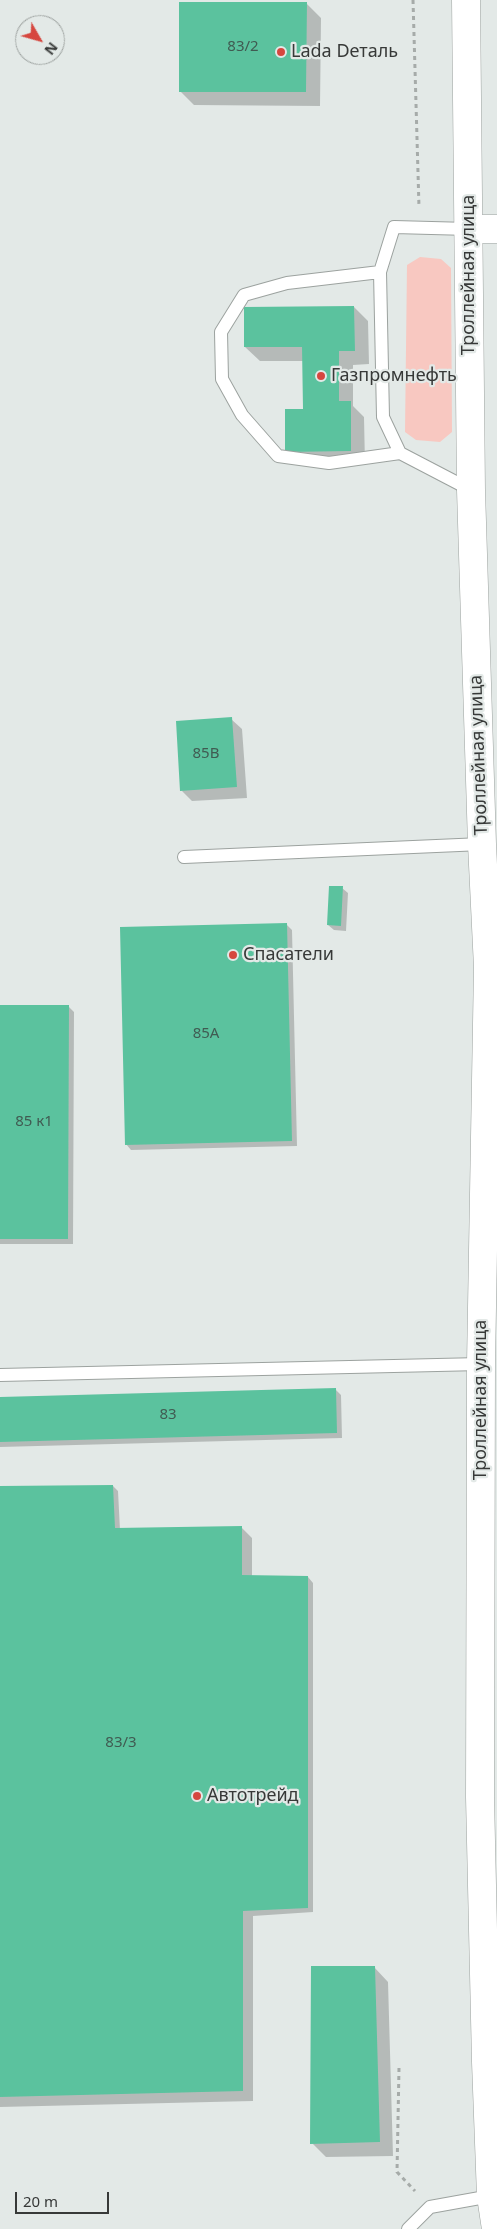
<!DOCTYPE html>
<html>
<head>
<meta charset="utf-8">
<style>
  body { margin:0 }
  #map { position:relative; width:497px; height:2229px; overflow:hidden; background:#e3e9e7; font-family:"Noto Sans",sans-serif }
  canvas { display:block }
  .north { position:absolute; left:15px; top:15px; width:50px; height:50px; box-sizing:border-box; background:#e3e9e7; border:1px solid #9ea3a1; border-radius:50%; rotate:128deg; font-size:14px; font-weight:700; line-height:20px; text-align:center; color:#373938 }
  .north::after { content:''; display:block; margin:auto; width:18px; height:22px; background:#d6473f; clip-path:polygon(50% 0,100% 100%,50% 72%,0 100%) }
  .scale { position:absolute; left:15px; top:2192px; width:94px; height:22px; box-sizing:border-box; border:2px solid #373938; border-top:0; padding-left:6px; font-size:15px; line-height:18px; white-space:nowrap; color:#373938; -webkit-text-stroke:4px #e3e9e7; paint-order:stroke }
</style>
</head>
<body>
<div id="map">
<canvas width="497" height="2229"></canvas>
<div class="north">N</div>
<div class="scale">20 m</div>
</div>
<script>
const ctx = document.querySelector('canvas').getContext('2d');
ctx.lineJoin = 'round';
function paint(path, color) { ctx.fillStyle = color; ctx.fill(path, 'evenodd'); }
const poly = rows => new Path2D(rows.map(r => 'M' + r).join(''));
function strokePath(path, color, width, dash) { ctx.strokeStyle = color; ctx.lineWidth = width; ctx.lineCap = dash ? 'butt' : 'round'; ctx.setLineDash(dash || []); ctx.stroke(path); }
function drawText(font, color, halo, rows, align = 'center') {
  ctx.font = font + ' "Noto Sans",sans-serif'; ctx.lineWidth = 4.5; ctx.setLineDash([]); ctx.textBaseline = 'middle'; ctx.strokeStyle = halo; ctx.fillStyle = color; for (const [text, x, y, turn = 0] of rows) {
    ctx.save(); ctx.translate(x, y); ctx.rotate((+turn || 0) * Math.PI / 180); ctx.textAlign = isNaN(turn) ? turn : align; if (halo) ctx.strokeText(text, 0, 0); ctx.fillText(text, 0, 0); ctx.restore();
  }
}
paint(poly([
  [420,257,441,259,451,268,452,432,440,442,416,440,405,432,407,265]
]), '#f8c8c1');
paint(poly([
  [306,3,321,18,320,106,194,105,180,91],
  [354,307,368,321,369,364,353,365,353,406,364,417,365,465,301,466,286,451,304,410,303,361,260,361,245,347],
  [231,719,242,729,247,798,192,801,182,791],
  [342,888,348,893,346,931,334,930,328,925],
  [286,924,292,930,297,1146,131,1150,126,1144],
  [0,1007,69,1007,74,1012,73,1244,0,1244],
  [335,1389,341,1395,342,1438,0,1447,0,1398],
  [113,1486,118,1491,120,1530,241,1527,252,1538,252,1576,308,1577,313,1583,313,1912,253,1916,253,2101,0,2107,0,1487],
  [374,1967,388,1982,393,2156,326,2157,312,2143]
]), '#0003');
paint(poly([
  [179,2,307,2,306,92,179,92],
  [354,306,355,351,339,351,339,401,351,401,351,451,285,452,285,409,303,409,302,347,244,347,244,307],
  [232,717,237,787,180,791,176,721],
  [329,886,343,886,341,926,327,925],
  [287,923,292,1141,125,1145,120,927],
  [0,1005,69,1005,68,1239,0,1239],
  [336,1388,337,1433,0,1442,0,1397],
  [113,1485,115,1528,242,1526,242,1575,308,1576,308,1908,243,1911,243,2091,0,2097,0,1486],
  [311,1966,375,1966,380,2142,310,2144]
]), '#5bc29e');
const lane = poly([
  [469,229,394,227,380,272,383,417,400,453,471,490],
  [380,272,287,283,244,295,221,332,222,379,242,415,278,456,329,463,400,453],
  [184,857,482,844],
  [0,1375,481,1364],
  [408,2229,430,2207,491,2196]
]);
const secondary = poly([
  [469,229,497,229]
]);
const primary = poly([
  [466,0,471,490,482,844,488,967,481,1364,480,1797,486,2062,491,2196,496,2229]
]);
strokePath(lane, '#9ca29f', 14);
strokePath(secondary, '#9ca29f', 29);
strokePath(primary, '#9ca29f', 29);
strokePath(poly([
  [413,0,419,207],
  [399,2068,397,2172,415,2191]
]), '#a6aba9', 3, [4, 4]);
strokePath(lane, '#fff', 12);
strokePath(secondary, '#fff', 28);
strokePath(primary, '#fff', 28);
for (const [x, y, r, color] of [
  [281,52,5,"#d6473f"],
  [321,376,5,"#d6473f"],
  [233,955,5,"#d6473f"],
  [197,1796,5,"#d6473f"]
]) { const dot = new Path2D(); dot.arc(x, y, r, 0, 2 * Math.PI); ctx.fillStyle = color; ctx.fill(dot); strokePath(dot, '#e3e9e7', 2); }
drawText('15px', '#405b52', null, [
  ["83/2",243,47],
  ["85В",206,754],
  ["85А",206,1034],
  ["85 к1",34,1122],
  ["83",168,1415],
  ["83/3",121,1743]
]);
drawText('18px', '#373938', '#e3e9e7', [
  ["Lada Dеталь",291,52],
  ["Газпромнефть",331,376],
  ["Спасатели",243,955],
  ["Автотрейд",207,1796]
], 'left');
drawText('18px', '#373938', '#e3e9e7', [
  ["Троллейная улица",469,275,-90],
  ["Троллейная улица",479,755,-92],
  ["Троллейная улица",481,1400,-90]
]);
</script>
</body>
</html>
